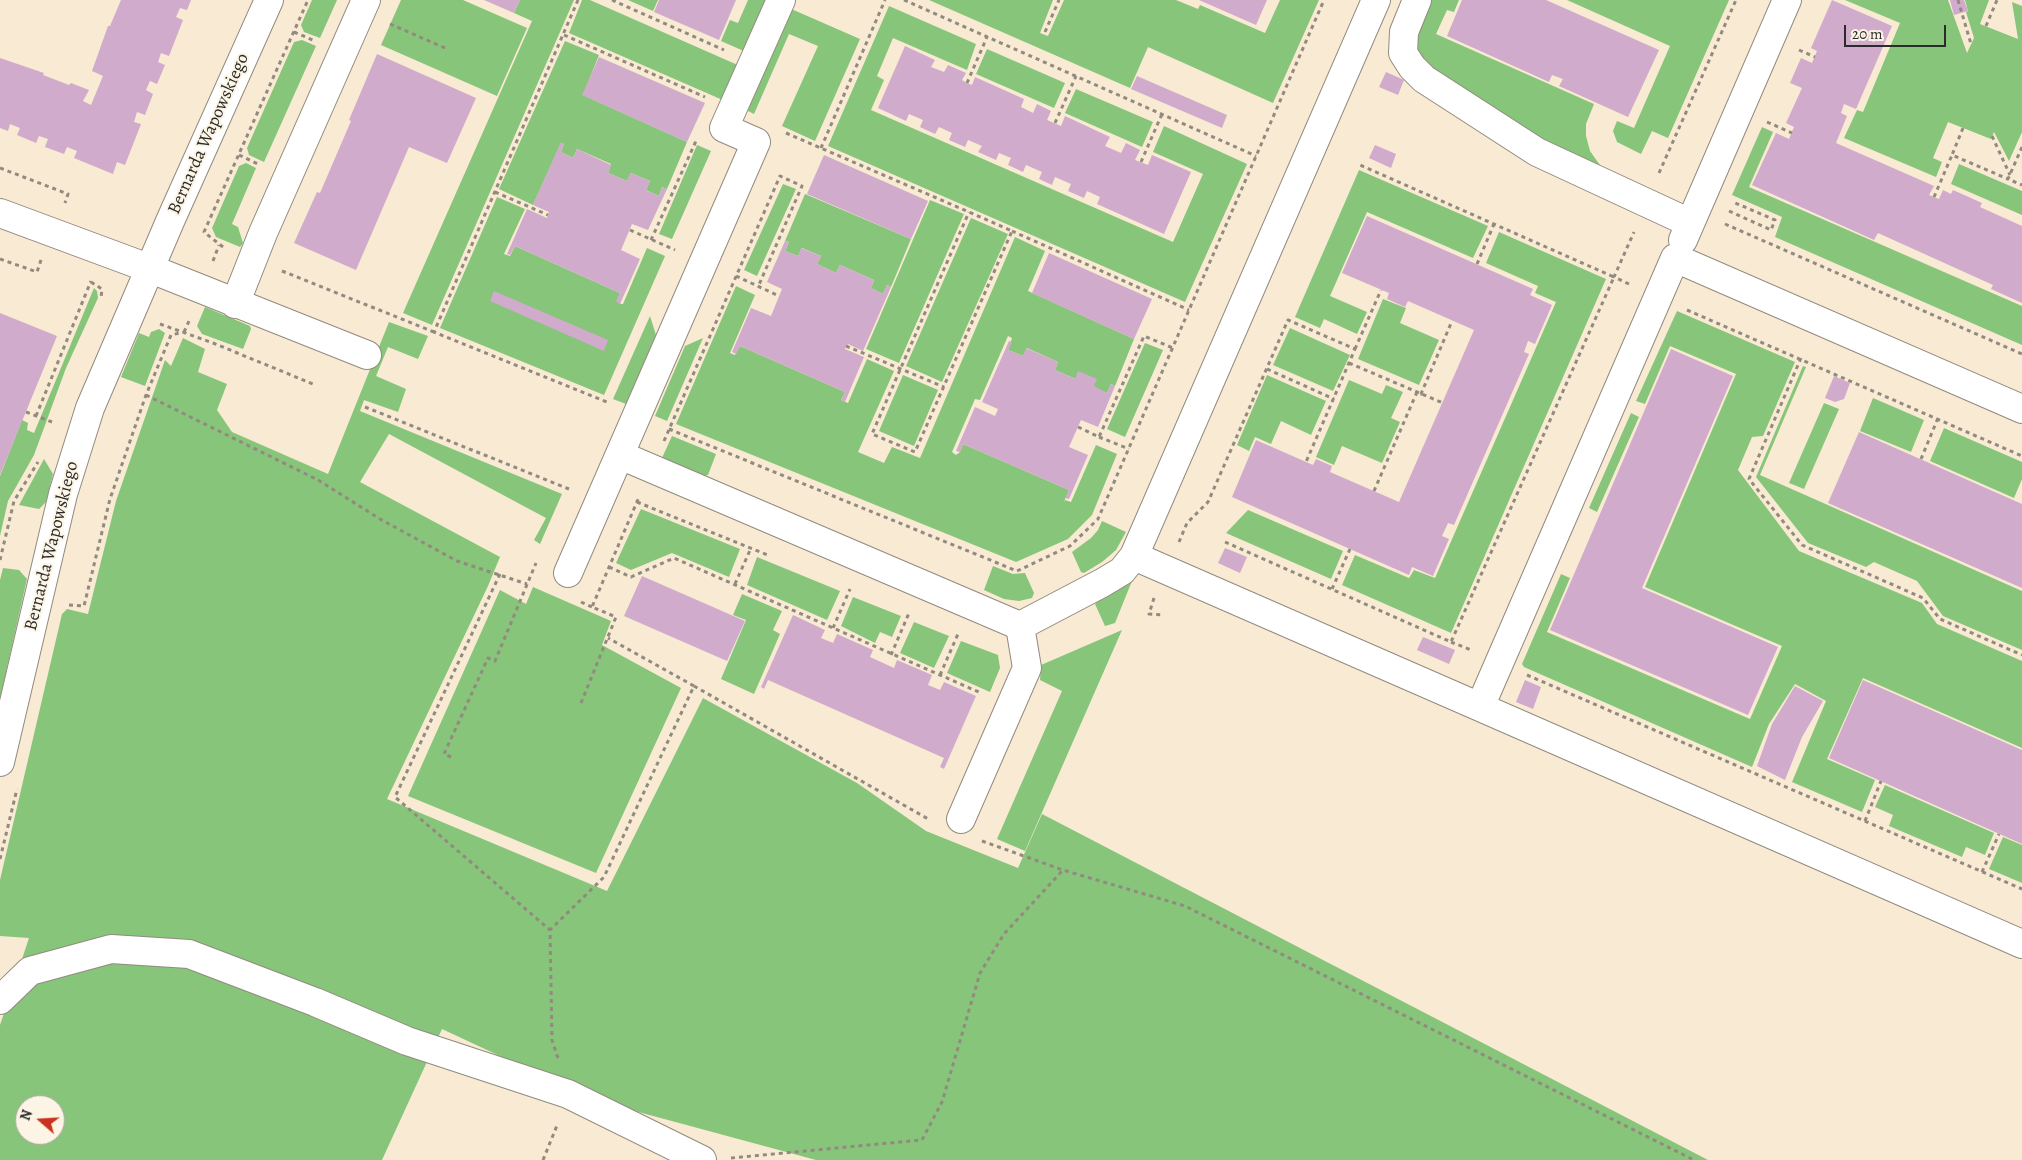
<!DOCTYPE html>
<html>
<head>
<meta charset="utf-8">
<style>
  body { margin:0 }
  #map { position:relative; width:2022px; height:1160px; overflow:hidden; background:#f8ead3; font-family:Alegreya,serif }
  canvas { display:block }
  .north { position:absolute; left:15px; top:1095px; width:50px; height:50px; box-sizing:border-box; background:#fcf5e5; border:1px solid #a8a49b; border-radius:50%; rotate:289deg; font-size:14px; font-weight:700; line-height:20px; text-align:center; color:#2b2b2b }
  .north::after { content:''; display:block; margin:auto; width:18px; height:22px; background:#c8321e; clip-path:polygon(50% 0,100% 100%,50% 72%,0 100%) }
  .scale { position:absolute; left:1844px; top:25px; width:102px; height:22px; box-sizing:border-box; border:2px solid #2b2b2b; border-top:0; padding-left:6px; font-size:15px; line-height:18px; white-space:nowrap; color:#2b2b2b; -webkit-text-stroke:4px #fcf5e5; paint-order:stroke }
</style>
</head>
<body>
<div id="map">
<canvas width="2022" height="1160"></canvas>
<div class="north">N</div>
<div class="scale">20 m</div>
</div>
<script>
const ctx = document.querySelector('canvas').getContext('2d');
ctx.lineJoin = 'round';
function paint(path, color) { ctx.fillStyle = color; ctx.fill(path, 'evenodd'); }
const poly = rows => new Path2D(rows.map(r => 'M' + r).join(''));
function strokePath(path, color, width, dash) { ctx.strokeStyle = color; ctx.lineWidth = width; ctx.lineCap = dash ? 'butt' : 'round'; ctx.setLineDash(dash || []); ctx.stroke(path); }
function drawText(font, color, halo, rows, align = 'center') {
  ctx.font = font + ' Alegreya,serif'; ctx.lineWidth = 4; ctx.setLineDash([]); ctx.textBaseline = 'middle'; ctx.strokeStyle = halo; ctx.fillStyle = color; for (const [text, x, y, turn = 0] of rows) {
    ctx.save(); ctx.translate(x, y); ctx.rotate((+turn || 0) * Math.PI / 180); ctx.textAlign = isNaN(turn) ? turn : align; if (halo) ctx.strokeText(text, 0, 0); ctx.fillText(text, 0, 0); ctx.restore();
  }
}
paint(poly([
  [312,0,337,0,320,38,304,32,301,25],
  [401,0,463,0,527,28,497,96,381,45],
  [520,0,574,0,432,325,403,313,532,21,514,13],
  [582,0,590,0,740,66,725,101,569,33],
  [628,0,658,0,653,11],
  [748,0,769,0,746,52,721,41,730,20,738,23],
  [929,0,1053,0,1040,33,1048,36,1064,0,1176,0,1198,9,1200,5,1265,33,1280,0,1319,0,1273,103,1148,47,1130,88],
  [1427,0,1459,0,1454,12,1447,10,1436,34,1594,104,1586,124,1586,136,1590,151,1602,168,1539,141,1421,63,1414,55,1416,26],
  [1567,0,1729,0,1668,138,1652,131,1641,154,1617,142,1613,131,1617,121,1634,128,1670,46],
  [1845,0,1948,0,1967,53,1974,38,1966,12,1968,11,1965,0,1989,0,1980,24,2018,39,2012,2,2022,6,2022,132,2009,161,1994,132,1991,139,1948,122,1933,158,1942,162,1936,177,1844,138,1857,110,1863,112,1900,23],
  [889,6,976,44,967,70,893,38,877,76,884,80,871,110,1173,242,1203,174,1153,152,1164,126,1247,164,1185,302,828,146],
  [789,8,860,39,815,141,782,126,818,46,789,34,754,114,744,109],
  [302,40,316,46,264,162,249,155,247,148,294,42],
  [565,41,599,55,583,95,687,142,667,189,662,187,659,196,646,190,650,181,631,173,627,181,608,173,611,164,577,149,573,158,561,152,564,144,561,143,533,205,499,189],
  [987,49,1065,83,1054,108,976,74],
  [1076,89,1153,122,1142,147,1065,113],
  [1762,127,1773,132,1749,187,2022,306,2022,345,1775,237,1782,217,1732,195],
  [697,145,711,151,672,239,659,234],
  [246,163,256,168,232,224,238,227,243,243,240,247,216,237,212,228,239,166],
  [1959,164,2022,191,2022,215,1951,184],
  [1359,170,1488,226,1473,258,1367,212,1330,296,1367,312,1357,334,1324,319,1320,328,1295,317],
  [783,184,796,189,757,276,744,270],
  [805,194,911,239,891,287,887,285,883,294,871,288,874,280,840,265,836,273,817,264,821,256,802,248,798,256,785,251,789,242,785,241],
  [497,197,525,209,504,254,510,256,515,246,620,293,617,301,621,304,623,304,647,248,665,256,604,395,440,328],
  [930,200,964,214,899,363,866,349],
  [971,218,1008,234,942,382,906,366],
  [1499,232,1606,279,1451,633,1342,585,1355,555,1409,578,1414,570,1435,578,1556,302,1535,293,1538,286,1486,263],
  [1015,237,1045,251,1028,291,1134,339,1115,386,1111,384,1107,393,1055,370,1058,362,1027,348,1023,356,1008,350,1012,338,1008,336,980,400,975,399,952,452,956,455,960,452,963,444,1069,490,1063,504,1065,500,1071,502,1096,445,1117,454,1092,515,1068,539,1016,562,676,424,736,286,755,295,730,353,735,355,740,346,845,392,841,400,848,403,867,359,894,371,858,452,884,463,892,447,920,458],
  [94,288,97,291,98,298,66,368,34,455,8,501,0,536,0,476,22,420,28,423,27,430,34,433],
  [1383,299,1406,308,1400,323,1439,340,1419,385,1358,359],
  [205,307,250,326,251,329,243,349,202,334,197,326],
  [1677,311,1795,362,1763,436,1752,437,1738,470,1799,551,1922,603,1937,624,2022,661,2022,748,1863,678,1827,759,1875,780,1862,812,1792,782,1826,701,1795,684,1769,724,1752,767,1524,667,1522,664,1561,574,1570,578,1547,632,1750,719,1782,646,1645,587,1736,374,1670,346,1645,404,1636,401],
  [650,316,656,335,626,404,613,399],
  [389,322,428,336,418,359,388,347,376,376,406,389,398,412,364,400,360,411,562,494,540,544,534,540,546,518,389,434,360,482,500,557,488,586,387,799,607,891,703,698,857,783,926,831,1018,868,1042,814,1708,1160,816,1160,594,1100,442,1029,382,1160,0,1160,0,1025,29,938,0,936,0,880,62,614,67,609,88,614,116,501,165,360,171,366,183,338,205,349,198,372,227,384,217,410,232,432,328,474],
  [25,1105,55,1105,55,1135,25,1135],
  [1290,328,1350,355,1333,391,1273,365],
  [159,329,165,333,145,386,121,377,139,333,149,337,151,332],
  [703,338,667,421,655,416,685,346],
  [1145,343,1163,350,1125,437,1107,429],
  [1803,366,1806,367,1760,475,2022,591,2022,650,1943,616,1917,581,1874,562,1866,567,1808,543,1756,477],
  [903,375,938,390,914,446,879,431],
  [1267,375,1326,401,1311,435,1281,421,1271,444,1255,437,1249,451,1237,445],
  [1349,380,1382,394,1386,385,1403,392,1391,418,1400,422,1382,463,1342,446,1334,465,1316,457],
  [1873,398,1924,420,1911,452,1860,431],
  [1824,403,1839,409,1804,489,1789,483],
  [1631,413,1639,417,1597,512,1589,508],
  [1944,428,2022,462,2022,479,2014,498,1930,461],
  [672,436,716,454,708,475,703,476,662,458],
  [44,459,53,474,46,502,39,509,19,505],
  [641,509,740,549,729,577,672,553,631,570,616,563],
  [1248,510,1343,551,1331,579,1226,533],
  [1102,521,1126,532,1116,550,1102,562,1084,573,1081,572,1072,552,1091,538,1098,530],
  [757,557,840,591,827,620,747,585],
  [993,566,1013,574,1025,573,1034,593,1032,598,1019,601,1004,599,984,590],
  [3,568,19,570,27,579,0,699,0,580],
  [1134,576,1115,623,1105,626,1095,604,1099,600,1118,590],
  [533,587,611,621,602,645,681,688,596,873,408,796,500,590,526,604],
  [742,594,782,611,773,630,780,634,754,694,721,679,746,620,733,615],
  [853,597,901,616,892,637,880,632,875,643,841,626],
  [914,622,949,636,934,668,900,653],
  [1122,630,1025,851,997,839,1062,691,1040,680,1041,665],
  [961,641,998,655,1000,668,990,692,947,673],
  [1885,785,1994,833,1985,855,1966,847,1962,857,1889,826,1893,815,1875,807],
  [2003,837,2022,845,2022,883,1989,869]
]), '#87c57b');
paint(poly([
  [121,0,191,0,187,10,180,8,176,17,183,20,169,56,161,53,158,62,165,65,157,84,150,81,146,90,153,94,145,115,137,112,134,122,141,124,125,165,117,162,113,174,74,158,77,151,67,147,64,154,45,147,48,139,39,136,36,143,17,135,20,128,10,124,8,131,0,128,0,58,44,73,43,75,69,85,71,83,89,90,83,101,91,105,103,76,92,71,108,26,110,26],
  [484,0,520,0,514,13],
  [659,0,736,0,719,40,654,12],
  [1199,0,1267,0,1256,25],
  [1462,0,1546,0,1659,50,1628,117,1559,86,1563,79,1552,75,1549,82,1447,36],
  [1832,0,1892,26,1856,109,1844,104,1841,113,1847,116,1836,143,1934,186,1929,195,1939,199,1943,190,1951,194,1953,190,1982,203,1980,207,2022,226,2022,303,1991,289,1993,285,1878,233,1874,240,1752,185,1776,133,1789,139,1794,127,1786,123,1802,88,1790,83,1801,58,1812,63,1817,51,1811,48],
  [1950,0,1964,0,1968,11,1954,15],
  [905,46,935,60,931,67,944,72,948,65,966,73,962,80,967,83,972,85,975,77,1024,99,1021,107,1033,113,1037,104,1051,111,1047,120,1061,126,1065,116,1110,137,1105,146,1121,153,1126,143,1140,150,1135,160,1148,165,1152,155,1191,172,1164,234,1097,204,1100,197,1087,191,1084,198,1068,191,1071,184,1055,177,1052,185,1039,179,1042,172,1026,165,1023,172,1008,165,1011,158,999,153,996,160,978,152,982,146,968,140,965,147,949,140,952,133,939,127,935,134,920,127,923,120,909,114,906,121,878,108],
  [377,54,476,98,447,163,409,147,356,270,294,243,317,192,320,193,351,121,349,120],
  [599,57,705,103,687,142,582,95],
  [1386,72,1404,80,1398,95,1379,87],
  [1137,76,1227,115,1222,128,1131,89],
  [561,142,564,144,561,152,573,158,577,149,611,165,608,173,627,181,631,173,650,181,646,190,659,196,662,187,667,189,648,230,632,224,621,250,640,259,620,304,616,301,620,293,515,246,510,255,507,254,527,209,547,218,549,212,533,205],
  [1375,145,1396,154,1391,168,1369,158],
  [824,155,928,201,911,239,807,194],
  [1367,216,1533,289,1530,295,1552,305,1535,344,1528,341,1524,352,1529,354,1454,525,1448,523,1442,536,1449,539,1433,576,1412,567,1409,575,1232,497,1256,440,1313,465,1316,459,1332,466,1330,472,1399,502,1474,330,1408,301,1405,307,1387,299,1389,293,1342,273],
  [785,241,789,242,785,251,798,256,801,248,821,256,817,264,836,273,840,265,874,280,871,288,883,294,887,285,891,287,863,351,848,344,846,346,845,349,864,357,845,402,841,400,845,392,740,346,736,354,732,352,751,308,771,316,782,289,767,282],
  [1049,253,1152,299,1134,339,1032,293],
  [494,291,608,340,604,351,490,301],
  [0,313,57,336,0,475],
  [1009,341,1012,342,1008,350,1023,356,1026,348,1058,362,1055,370,1075,379,1078,371,1097,379,1094,386,1107,393,1111,384,1115,386,1098,427,1081,420,1069,447,1088,455,1069,499,1065,498,1069,490,963,444,960,452,956,451,975,407,995,416,998,409,982,402],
  [1671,349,1733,376,1642,588,1778,647,1748,715,1550,630],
  [1834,376,1850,383,1844,399,1835,402,1825,398],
  [1859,432,2022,504,2022,588,1828,503],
  [1225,548,1247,557,1240,573,1218,563],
  [642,576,745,621,727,661,624,616],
  [793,615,825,630,821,638,833,643,837,634,873,650,870,657,894,668,897,660,932,675,928,685,940,690,944,682,976,696,944,769,940,767,944,758,768,680,764,689,761,687],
  [1423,637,1455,650,1449,664,1417,650],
  [1525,680,1541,687,1533,709,1516,702],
  [1863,680,2022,750,2022,844,1829,758],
  [1795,686,1823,701,1802,737,1785,780,1757,766,1772,724]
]), '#d0abcc');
const minor = poly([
  [1417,0,1404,32,1403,53,1412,67,1424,79,1537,152,1690,223],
  [0,213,151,269,367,355],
  [1683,240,1787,0],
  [235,304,263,233,366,0],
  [2022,409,1675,258,1480,707,2022,944],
  [620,455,1020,626,1102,583,1122,571,1134,556,1376,0],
  [1134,556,1480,707],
  [568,573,756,142,724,128,781,0],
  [0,762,63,494,90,408,171,219,269,0],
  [961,819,1027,668,1020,626],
  [0,1000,30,971,111,949,189,954,315,1002,407,1041,568,1094,702,1160]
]);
strokePath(minor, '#928a7f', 30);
strokePath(poly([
  [578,0,434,332,607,402,608,401],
  [612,0,724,50],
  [904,0,1256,156],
  [1958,0,1971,44],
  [390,24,445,48],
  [1986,26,1997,0],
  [294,32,315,41],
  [1045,32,1059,0],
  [564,35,705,97],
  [1799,50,1815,57],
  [967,83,987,37],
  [1767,122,1792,133],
  [1055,123,1076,76],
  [1963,128,1952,155,2008,179],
  [786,133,969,212,1012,231,915,452,872,434,969,212],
  [1992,136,2010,175],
  [2022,147,2008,179,2022,185],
  [821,148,885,0],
  [239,155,260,165],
  [1141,162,1162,114],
  [0,168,68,194,65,203],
  [1659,173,1736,0],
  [495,192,548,215],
  [1934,197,1952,155],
  [1729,211,1771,230,1775,220,1733,202],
  [1725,224,2022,354],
  [630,230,675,250],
  [1012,231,1189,310],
  [651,240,696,141],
  [223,247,204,232,308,0],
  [0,259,37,272,41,260],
  [213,261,219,245],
  [1477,264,1494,224],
  [282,271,434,332],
  [736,276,779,296],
  [91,282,102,289,101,298],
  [1629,284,1614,277,1634,232],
  [1687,310,2022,456],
  [160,324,213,343,313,384],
  [184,332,190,319],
  [846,346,944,387],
  [1355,349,1381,290],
  [1801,358,1749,479,1802,545,1923,598,1940,619,2022,655],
  [1349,363,1443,403],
  [1267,369,1334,399],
  [146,395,318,480,380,519,457,561,527,584],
  [365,407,569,489],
  [26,412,52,422],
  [36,416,91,281],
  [1078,427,1099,437,1144,336,1173,348],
  [669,429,1017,571,1070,546,1098,519,1324,0],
  [1099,437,1129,449],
  [664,441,780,176,802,186,758,287],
  [1921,459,1938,418],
  [1374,491,1417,392,1421,394,1452,321],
  [637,502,770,556],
  [1179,542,1187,523,1208,502,1288,320,1355,349,1306,462],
  [1225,542,1451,642,1614,277,1360,165],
  [0,560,14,501,38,462],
  [609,567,631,577,674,558,981,693],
  [500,574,395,797,550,930],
  [735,584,751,548],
  [1332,589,1350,549],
  [1154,598,1149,614,1164,615],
  [581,602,592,607],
  [69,605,84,606,110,499,146,395,171,335,184,332],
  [833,628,850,589],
  [1451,642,1471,650],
  [891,655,909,613],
  [940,675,958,634],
  [1527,675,2022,889],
  [694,686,930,820],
  [581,703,616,617,592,607,639,497],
  [451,757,444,754,488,658,495,661,536,563],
  [1865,821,1881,781],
  [982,841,1063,870,1185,906,1694,1160],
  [0,859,17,789],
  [1982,872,1999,834],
  [558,1058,552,1040,550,930,604,877,694,686,608,638],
  [731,1158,922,1140,942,1102,980,973,1004,934,1063,870],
  [543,1160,558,1123]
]), '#928a7f', 3, [4, 4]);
strokePath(minor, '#fff', 28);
drawText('18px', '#2b2b2b', '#fcf5e5', [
  ["Bernarda Wapowskiego",209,134,-66],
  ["Bernarda Wapowskiego",52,546,-76]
]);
</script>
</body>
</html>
